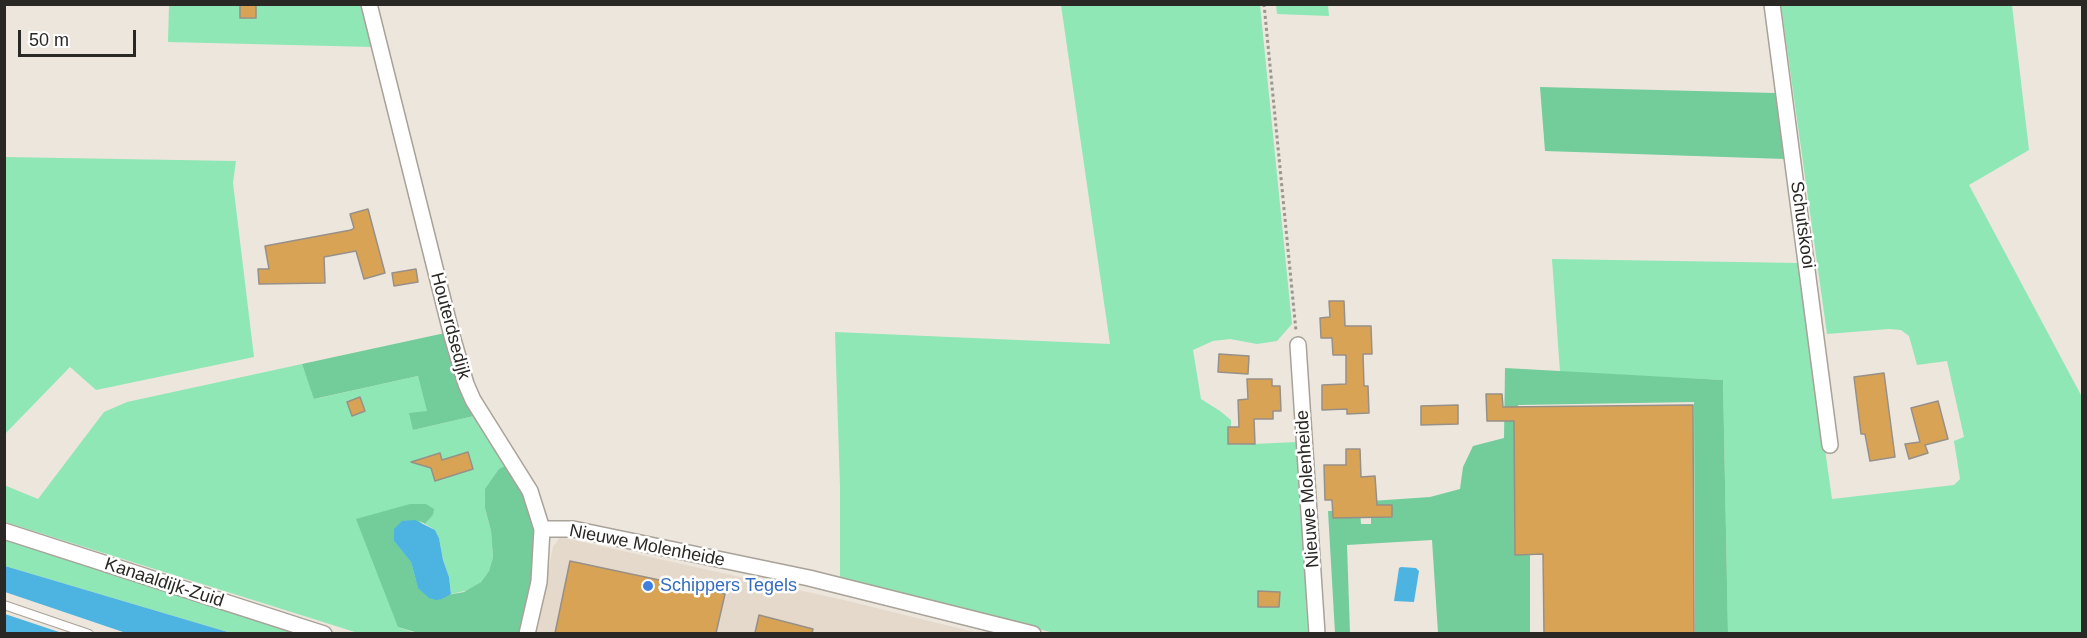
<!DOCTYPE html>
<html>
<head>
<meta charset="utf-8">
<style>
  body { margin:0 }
  #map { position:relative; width:2087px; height:638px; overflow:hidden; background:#ede6dd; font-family:Helvetica,sans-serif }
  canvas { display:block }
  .frame { position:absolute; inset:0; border:6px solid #2a2824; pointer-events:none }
  .scale { position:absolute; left:18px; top:30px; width:118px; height:27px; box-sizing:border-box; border:3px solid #2a2824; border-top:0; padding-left:8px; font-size:18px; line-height:21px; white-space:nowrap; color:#2a2824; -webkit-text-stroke:4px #fff; paint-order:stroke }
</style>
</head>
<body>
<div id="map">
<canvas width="2087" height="638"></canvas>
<div class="frame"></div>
<div class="scale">50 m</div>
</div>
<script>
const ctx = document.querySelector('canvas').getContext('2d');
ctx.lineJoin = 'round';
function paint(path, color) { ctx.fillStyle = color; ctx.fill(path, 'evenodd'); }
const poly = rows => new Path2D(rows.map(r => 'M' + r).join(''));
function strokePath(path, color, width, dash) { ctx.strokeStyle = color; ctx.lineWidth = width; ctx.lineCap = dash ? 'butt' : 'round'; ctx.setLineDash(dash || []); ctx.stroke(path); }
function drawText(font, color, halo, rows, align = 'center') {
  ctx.font = font + ' Helvetica,sans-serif'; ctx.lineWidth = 5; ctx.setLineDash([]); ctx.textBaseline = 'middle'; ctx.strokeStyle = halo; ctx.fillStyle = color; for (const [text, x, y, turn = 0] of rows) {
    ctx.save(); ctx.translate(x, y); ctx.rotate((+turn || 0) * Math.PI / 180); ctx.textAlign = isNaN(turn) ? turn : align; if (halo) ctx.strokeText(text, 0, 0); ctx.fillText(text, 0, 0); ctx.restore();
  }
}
paint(poly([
  [560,537,848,601,978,633,535,634,553,547]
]), '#e4d9ca');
paint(poly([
  [361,4,373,47,168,42,169,5],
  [1061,5,1260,5,1292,324,1277,341,1257,344,1230,339,1213,341,1193,350,1201,399,1220,411,1231,420,1231,445,1297,442,1308,633,1054,633,840,578,840,487,835,332,1110,344],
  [1276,5,1328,5,1329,16,1277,14],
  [1781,5,2012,5,2029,150,1969,185,2082,397,2082,633,1728,633,1723,380,1560,372,1552,259,1799,263,1832,499,1954,485,1960,479,1954,441,1964,437,1947,361,1917,365,1909,336,1901,330,1889,329,1827,334],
  [5,157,236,161,233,183,254,357,96,390,70,367,5,434],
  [302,364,315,399,418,376,428,411,413,430,474,416,509,464,485,508,491,531,493,557,489,571,481,582,469,590,451,594,449,577,443,560,439,538,435,530,425,524,433,515,426,504,398,627,418,634,358,633,5,522,4,485,38,499,104,412,127,402],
  [4,539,312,633,231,633,5,566]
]), '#8fe7b5');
paint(poly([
  [1540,87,1775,93,1785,159,1545,151],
  [445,333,474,416,413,430,409,413,427,411,418,376,314,399,302,364],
  [1505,368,1723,380,1728,633,1695,633,1694,402,1518,405,1530,507,1530,633,1438,633,1432,540,1347,545,1350,633,1335,633,1328,511,1360,511,1361,524,1371,524,1371,501,1430,497,1460,489,1463,467,1473,446,1504,438],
  [509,464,528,503,533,527,533,574,523,633,418,633,398,627,356,519,410,504,426,504,434,509,433,515,425,524,420,521,394,541,411,562,418,587,442,599,447,595,464,592,481,582,489,571,493,557,491,531,485,508,485,489,499,469]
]), '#72cd9b');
paint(poly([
  [415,520,435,530,439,538,443,560,449,577,451,594,442,599,436,600,429,598,418,588,411,562,394,541,394,529,402,521],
  [5,566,231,633,126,633,5,592],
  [1401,567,1416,568,1419,571,1414,602,1394,601,1399,568],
  [4,614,5,614,62,633,5,633]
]), '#4db4e1');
const building = poly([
  [240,4,256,4,256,18,240,18,240,4],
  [368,209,385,273,364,279,356,251,324,257,325,283,259,284,258,269,269,269,265,246,351,230,354,228,350,214,368,209],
  [416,269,418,282,394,286,392,273,416,269],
  [1329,301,1344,301,1345,326,1371,326,1372,354,1363,354,1364,386,1368,386,1369,413,1347,414,1347,409,1322,410,1322,385,1346,384,1346,355,1333,355,1332,338,1321,338,1320,318,1330,317,1329,301],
  [1219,354,1249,356,1248,374,1218,372,1219,354],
  [1884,373,1895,457,1870,461,1865,434,1861,434,1854,377,1884,373],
  [1247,379,1272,379,1272,386,1280,386,1281,411,1273,411,1273,419,1254,419,1255,444,1228,444,1228,427,1239,427,1238,400,1248,399,1247,379],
  [1486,394,1502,394,1503,407,1693,405,1694,633,1544,633,1543,554,1515,555,1514,421,1487,421,1486,394],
  [360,397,365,411,352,416,347,402,360,397],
  [1938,401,1948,439,1925,445,1928,453,1909,459,1905,444,1920,442,1911,408,1938,401],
  [1458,405,1458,424,1421,425,1421,406,1458,405],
  [1346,449,1360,449,1361,477,1375,476,1377,505,1392,505,1392,517,1333,518,1332,500,1325,500,1324,465,1346,465,1346,449],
  [468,452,473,469,435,481,431,468,411,462,440,453,442,460,468,452],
  [570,561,725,594,716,633,555,633,570,561],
  [1258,591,1280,592,1279,607,1258,607,1258,591],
  [759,615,813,629,812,633,755,633,759,615]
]);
paint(building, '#d9a355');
strokePath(building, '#979088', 1.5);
const lane = poly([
  [4,605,89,634]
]);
const street = poly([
  [369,4,452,336,466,384,473,400,530,491,542,529,539,582,527,634],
  [1772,4,1830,445],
  [1298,345,1317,634],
  [542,529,573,529,809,578,1033,634],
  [4,531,324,634]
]);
strokePath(lane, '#a8a299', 10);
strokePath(street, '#a8a299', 18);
strokePath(poly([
  [1264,4,1296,331]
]), '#9b968f', 3, [3, 3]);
strokePath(lane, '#fff', 8);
strokePath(street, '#fff', 15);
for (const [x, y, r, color] of [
  [648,586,6,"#3f7fe0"]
]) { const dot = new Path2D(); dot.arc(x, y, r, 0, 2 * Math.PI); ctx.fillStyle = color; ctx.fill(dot); strokePath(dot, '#fff', 2); }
drawText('18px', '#2a2824', '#fff', [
  ["Schutskooi",1802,225,82],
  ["Houterdsedijk",450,326,75],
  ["Nieuwe Molenheide",1308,489,-94],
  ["Nieuwe Molenheide",647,546,11],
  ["Kanaaldijk-Zuid",164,583,18]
]);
drawText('18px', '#366cbe', '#fff', [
  ["Schippers Tegels",660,586]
], 'left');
</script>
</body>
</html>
